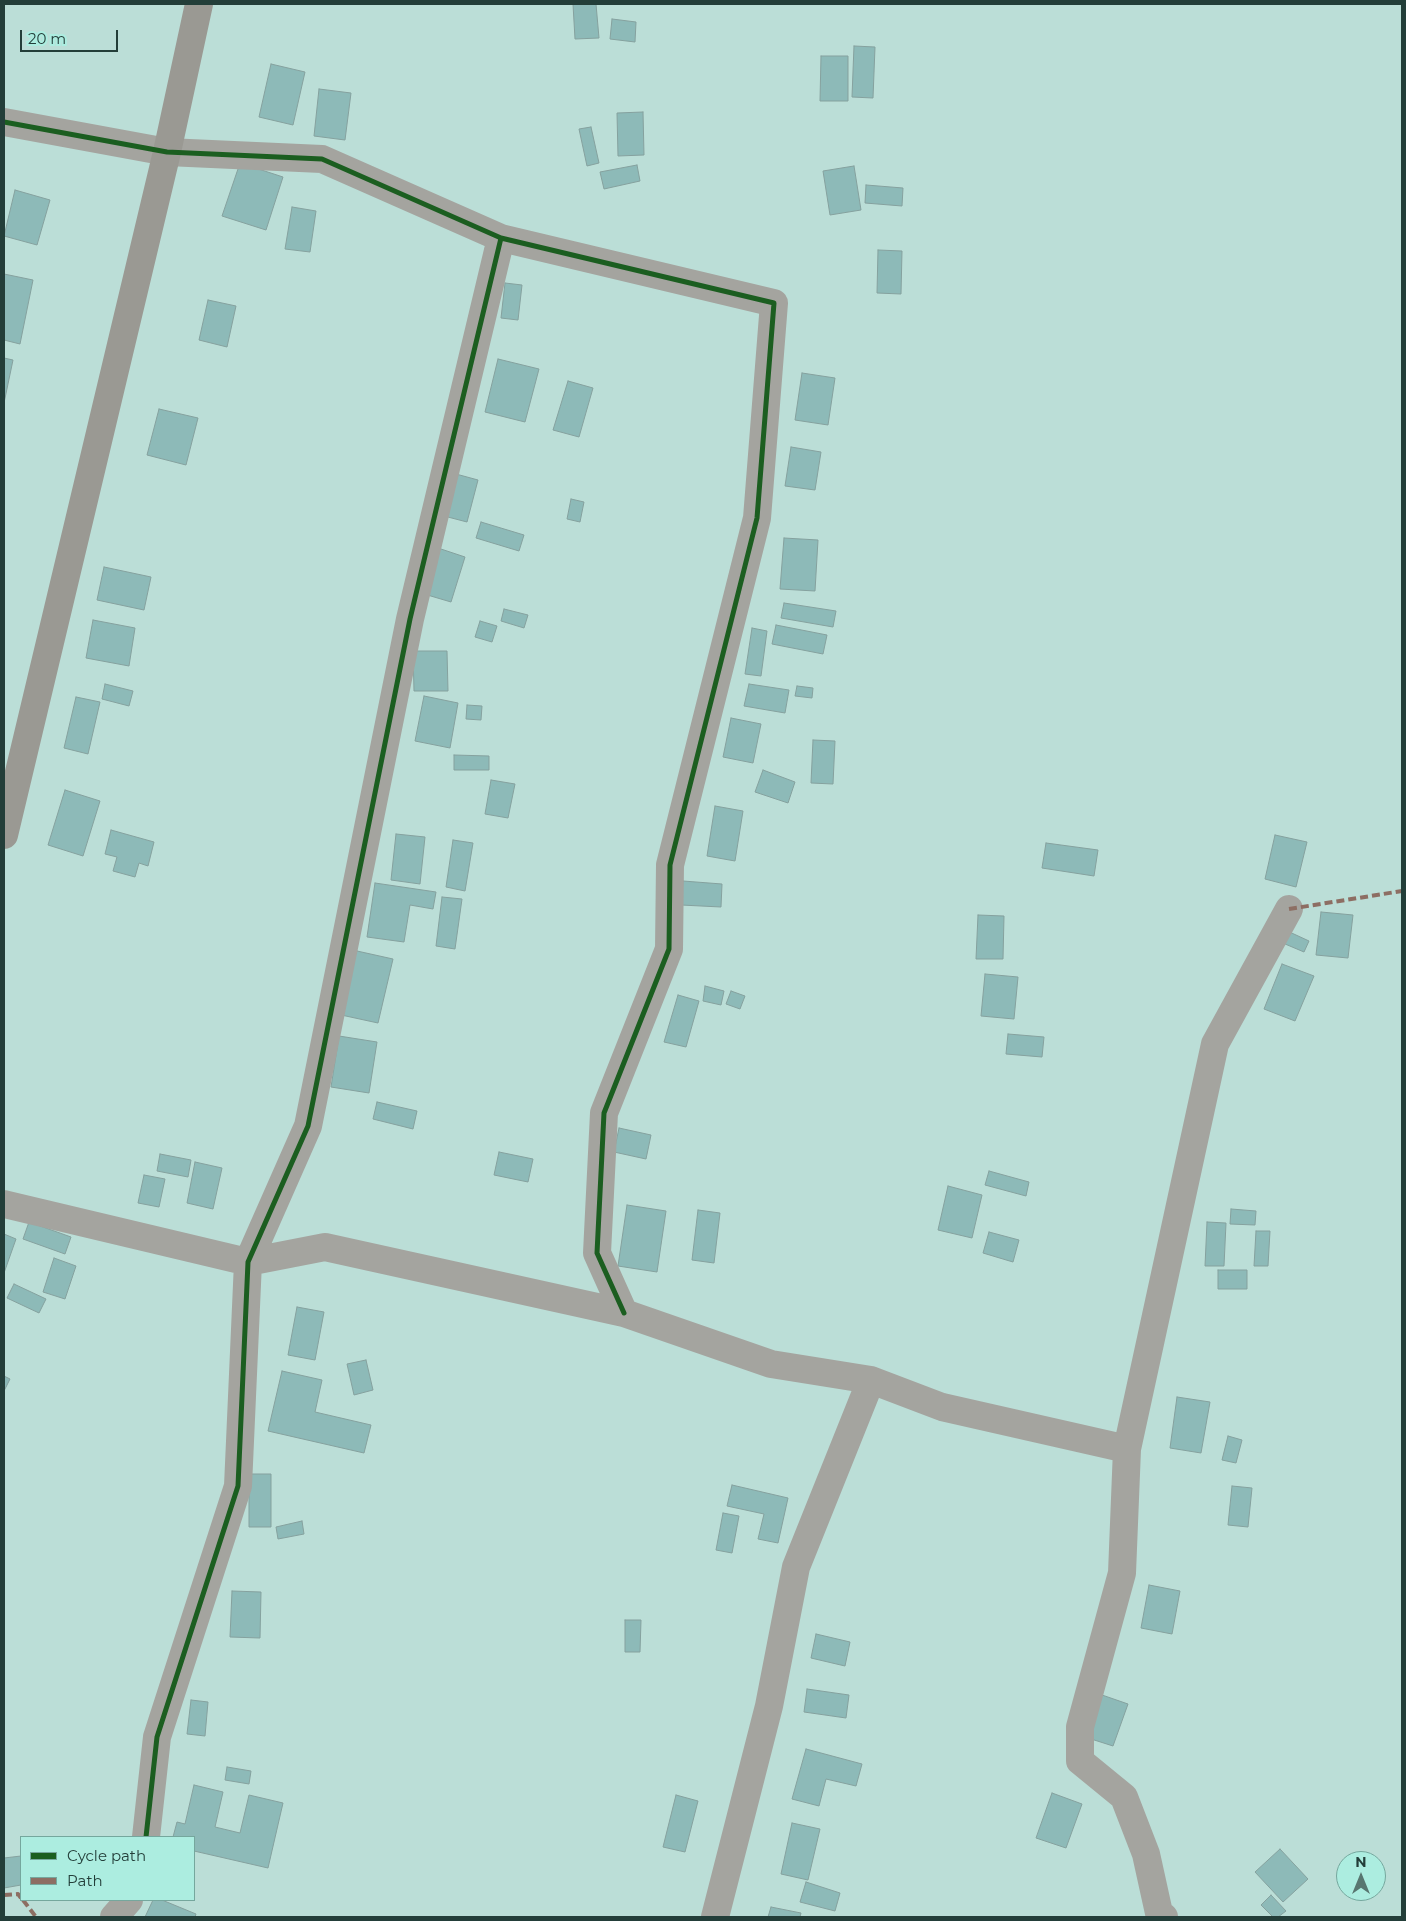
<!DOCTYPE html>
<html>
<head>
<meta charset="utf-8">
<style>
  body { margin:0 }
  #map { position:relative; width:1406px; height:1921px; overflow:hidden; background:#bbded7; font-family:Montserrat,sans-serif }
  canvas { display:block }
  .frame { position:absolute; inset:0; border:5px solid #233e39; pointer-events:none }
  .legend { position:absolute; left:20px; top:1836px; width:175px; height:65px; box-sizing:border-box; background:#acede0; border:1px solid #75a79d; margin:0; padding:6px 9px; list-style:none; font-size:15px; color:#233e39 }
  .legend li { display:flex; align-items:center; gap:10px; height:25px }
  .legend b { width:25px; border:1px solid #75a79d }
  .north { position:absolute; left:1336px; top:1851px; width:50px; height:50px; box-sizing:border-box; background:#acede0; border:1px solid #75a79d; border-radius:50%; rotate:0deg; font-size:14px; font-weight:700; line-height:20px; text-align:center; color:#233e39 }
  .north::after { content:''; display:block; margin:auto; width:18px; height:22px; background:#587670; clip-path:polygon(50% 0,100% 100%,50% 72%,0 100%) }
  .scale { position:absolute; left:20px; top:30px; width:98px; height:22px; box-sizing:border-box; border:2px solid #233e39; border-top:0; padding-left:6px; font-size:15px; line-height:18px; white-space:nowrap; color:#233e39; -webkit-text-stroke:4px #acede0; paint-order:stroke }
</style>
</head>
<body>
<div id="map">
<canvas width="1406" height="1921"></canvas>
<div class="frame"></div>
<ul class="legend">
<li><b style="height:6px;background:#1b5e20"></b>Cycle path</li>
<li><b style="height:6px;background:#8d6e63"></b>Path</li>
</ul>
<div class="north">N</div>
<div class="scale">20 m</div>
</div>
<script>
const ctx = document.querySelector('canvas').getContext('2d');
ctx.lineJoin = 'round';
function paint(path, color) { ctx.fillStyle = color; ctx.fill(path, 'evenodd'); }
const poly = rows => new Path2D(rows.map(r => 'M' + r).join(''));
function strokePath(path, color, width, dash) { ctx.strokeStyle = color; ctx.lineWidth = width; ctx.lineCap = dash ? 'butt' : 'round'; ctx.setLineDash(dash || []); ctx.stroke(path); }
const building = poly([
  [573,4,596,4,599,38,575,39,573,4],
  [612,19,636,22,635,42,610,39,612,19],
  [854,46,875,47,873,98,852,97,854,46],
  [821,56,848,56,848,101,820,101,821,56],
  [271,64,305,72,293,125,259,117,271,64],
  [319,89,351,93,345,140,314,136,319,89],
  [643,112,644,155,618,156,617,113,643,112],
  [591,127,599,163,587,166,579,129,591,127],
  [240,163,283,177,266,230,222,216,240,163],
  [637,165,640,181,604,189,600,172,637,165],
  [854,166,861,210,830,215,823,171,854,166],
  [866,185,903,188,902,206,865,203,866,185],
  [15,190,50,200,37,245,4,236,15,190],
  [292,207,316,211,310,252,285,249,292,207],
  [878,250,902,251,901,294,877,293,878,250],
  [4,274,33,280,20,344,4,340,4,274],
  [505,283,522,285,518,320,501,318,505,283],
  [208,300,236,306,227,347,199,340,208,300],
  [4,358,13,360,4,403,4,358],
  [498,359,539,369,525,422,485,412,498,359],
  [802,373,835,378,828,425,795,420,802,373],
  [568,381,593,388,579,437,553,430,568,381],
  [159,409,198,418,186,465,147,455,159,409],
  [791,447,821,452,815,490,785,486,791,447],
  [456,474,478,480,467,522,444,516,456,474],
  [571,499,584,502,580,522,567,519,571,499],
  [481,522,524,535,519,551,476,538,481,522],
  [784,538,818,540,815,591,780,589,784,538],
  [438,548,465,557,451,602,424,594,438,548],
  [104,567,151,577,144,610,97,600,104,567],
  [784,603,836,611,833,627,781,618,784,603],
  [504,609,528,615,524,628,501,621,504,609],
  [93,620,135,628,129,666,86,658,93,620],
  [480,621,497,626,492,642,475,637,480,621],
  [776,625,827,635,823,654,772,644,776,625],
  [752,628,767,631,761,676,745,674,752,628],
  [413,651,447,651,448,691,414,691,413,651],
  [105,684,133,691,129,706,102,699,105,684],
  [749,684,789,690,785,713,744,706,749,684],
  [797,686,813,688,812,698,795,696,797,686],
  [424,696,458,703,450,748,415,741,424,696],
  [76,697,100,702,88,754,64,748,76,697],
  [467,705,482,706,481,720,466,719,467,705],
  [731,718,761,724,753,763,723,757,731,718],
  [813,740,835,741,833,784,811,783,813,740],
  [454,755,489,756,489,770,454,770,454,755],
  [763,770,795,782,788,803,755,792,763,770],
  [491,780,515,784,508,818,485,814,491,780],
  [65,790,100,801,83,856,48,845,65,790],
  [715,806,743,811,735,861,707,856,715,806],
  [111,830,154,842,148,866,139,863,135,877,113,871,117,857,105,854,111,830],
  [396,834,425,837,420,884,391,880,396,834],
  [1275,835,1307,842,1296,887,1265,879,1275,835],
  [453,840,473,843,465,891,446,887,453,840],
  [1046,843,1098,850,1094,876,1042,868,1046,843],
  [683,881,722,884,721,907,681,905,683,881],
  [375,883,436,892,433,909,410,905,404,942,367,937,375,883],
  [442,897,462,899,455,949,436,946,442,897],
  [1321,912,1353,915,1348,958,1316,955,1321,912],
  [978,915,1004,916,1003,959,976,959,978,915],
  [1283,929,1309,941,1304,952,1278,941,1283,929],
  [357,951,393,959,378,1023,332,1013,357,951],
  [1282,964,1314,976,1295,1021,1264,1009,1282,964],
  [985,974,1018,977,1014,1019,981,1016,985,974],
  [705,986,724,991,721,1005,703,1001,705,986],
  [731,991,745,996,740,1009,726,1004,731,991],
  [678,995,699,1001,686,1047,664,1042,678,995],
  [1008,1034,1044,1037,1042,1057,1006,1054,1008,1034],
  [339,1036,377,1042,369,1093,331,1087,339,1036],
  [377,1102,417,1111,413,1129,373,1119,377,1102],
  [619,1128,651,1135,646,1159,614,1152,619,1128],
  [499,1152,533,1159,528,1182,494,1175,499,1152],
  [160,1154,191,1160,188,1177,157,1171,160,1154],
  [195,1162,222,1168,213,1209,187,1203,195,1162],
  [989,1171,1029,1182,1026,1196,985,1185,989,1171],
  [144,1175,165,1179,159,1207,138,1203,144,1175],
  [948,1186,982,1195,972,1238,938,1230,948,1186],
  [627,1205,666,1211,657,1272,618,1266,627,1205],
  [1231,1209,1256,1211,1255,1225,1230,1224,1231,1209],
  [698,1210,720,1213,714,1263,692,1260,698,1210],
  [29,1222,71,1237,65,1254,23,1239,29,1222],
  [1207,1222,1226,1223,1224,1266,1205,1266,1207,1222],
  [1256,1231,1270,1231,1268,1266,1254,1266,1256,1231],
  [989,1232,1019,1240,1013,1262,983,1253,989,1232],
  [4,1234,16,1239,4,1273,4,1234],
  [54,1258,76,1266,65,1299,43,1292,54,1258],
  [1218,1270,1247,1270,1247,1289,1218,1289,1218,1270],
  [14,1284,46,1299,39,1313,7,1298,14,1284],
  [297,1307,324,1312,315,1360,288,1355,297,1307],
  [366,1360,373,1390,354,1395,347,1364,366,1360],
  [282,1371,322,1380,315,1412,371,1425,364,1453,268,1431,282,1371],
  [4,1376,10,1379,4,1391,4,1376],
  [1177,1397,1210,1402,1201,1453,1170,1448,1177,1397],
  [1228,1436,1242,1440,1236,1463,1222,1460,1228,1436],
  [249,1474,271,1474,271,1527,249,1527,249,1474],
  [732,1485,788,1498,778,1543,758,1539,764,1514,727,1506,732,1485],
  [1232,1486,1252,1488,1248,1527,1228,1525,1232,1486],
  [723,1513,739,1516,732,1553,716,1550,723,1513],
  [302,1521,304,1534,278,1539,276,1527,302,1521],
  [1149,1585,1180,1591,1172,1634,1141,1628,1149,1585],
  [232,1591,261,1592,260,1638,230,1637,232,1591],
  [625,1620,641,1620,640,1652,625,1652,625,1620],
  [816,1634,850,1642,845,1666,811,1658,816,1634],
  [807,1689,849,1695,846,1718,804,1712,807,1689],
  [1102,1695,1128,1704,1113,1746,1088,1738,1102,1695],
  [191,1700,208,1702,205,1736,187,1734,191,1700],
  [806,1749,862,1764,856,1786,826,1779,819,1806,792,1799,806,1749],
  [227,1767,251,1771,249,1784,225,1780,227,1767],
  [194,1785,223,1792,215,1827,240,1833,249,1795,283,1803,268,1868,194,1851,194,1837,173,1837,177,1822,185,1824,194,1785],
  [1052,1793,1082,1804,1066,1848,1036,1838,1052,1793],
  [676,1795,698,1801,685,1852,663,1847,676,1795],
  [792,1823,820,1829,808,1880,781,1874,792,1823],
  [1280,1849,1308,1879,1283,1902,1255,1872,1280,1849],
  [21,1856,21,1885,4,1888,4,1858,21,1856],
  [806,1882,840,1893,835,1911,800,1902,806,1882],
  [1271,1895,1286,1911,1278,1917,1273,1917,1261,1905,1271,1895],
  [153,1900,162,1900,196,1914,195,1917,145,1917,153,1900],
  [771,1907,801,1913,800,1917,768,1917,771,1907]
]);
paint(building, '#8dbab8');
strokePath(building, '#85a19e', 1);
strokePath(poly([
  [4,122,167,152,322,159,501,238,774,303,757,518,670,865,669,949,604,1113,597,1253,624,1313],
  [4,1204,248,1262,325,1247,624,1313,771,1364,871,1380,942,1407,1127,1449],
  [146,1837,157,1737,238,1486,248,1262,308,1126,410,619,501,238],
  [114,1917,129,1900],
  [715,1917,769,1706,796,1567,871,1380],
  [1164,1917,1159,1913,1146,1854,1124,1797,1080,1761,1080,1727,1122,1573,1127,1449,1215,1044,1289,909]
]), '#a4a49f', 28);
strokePath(poly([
  [4,835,167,152,199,4]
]), '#9a9993', 28);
strokePath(poly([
  [1289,909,1402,891],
  [4,1895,18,1894,21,1898],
  [23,1900,36,1917]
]), '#8d6e63', 4, [8, 4]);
strokePath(poly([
  [4,122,167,152,322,159,501,238,774,303,757,518,670,865,669,949,604,1113,597,1253,624,1313],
  [146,1837,157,1737,238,1486,248,1262,308,1126,410,619,501,238]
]), '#1b5e20', 5);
</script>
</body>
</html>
